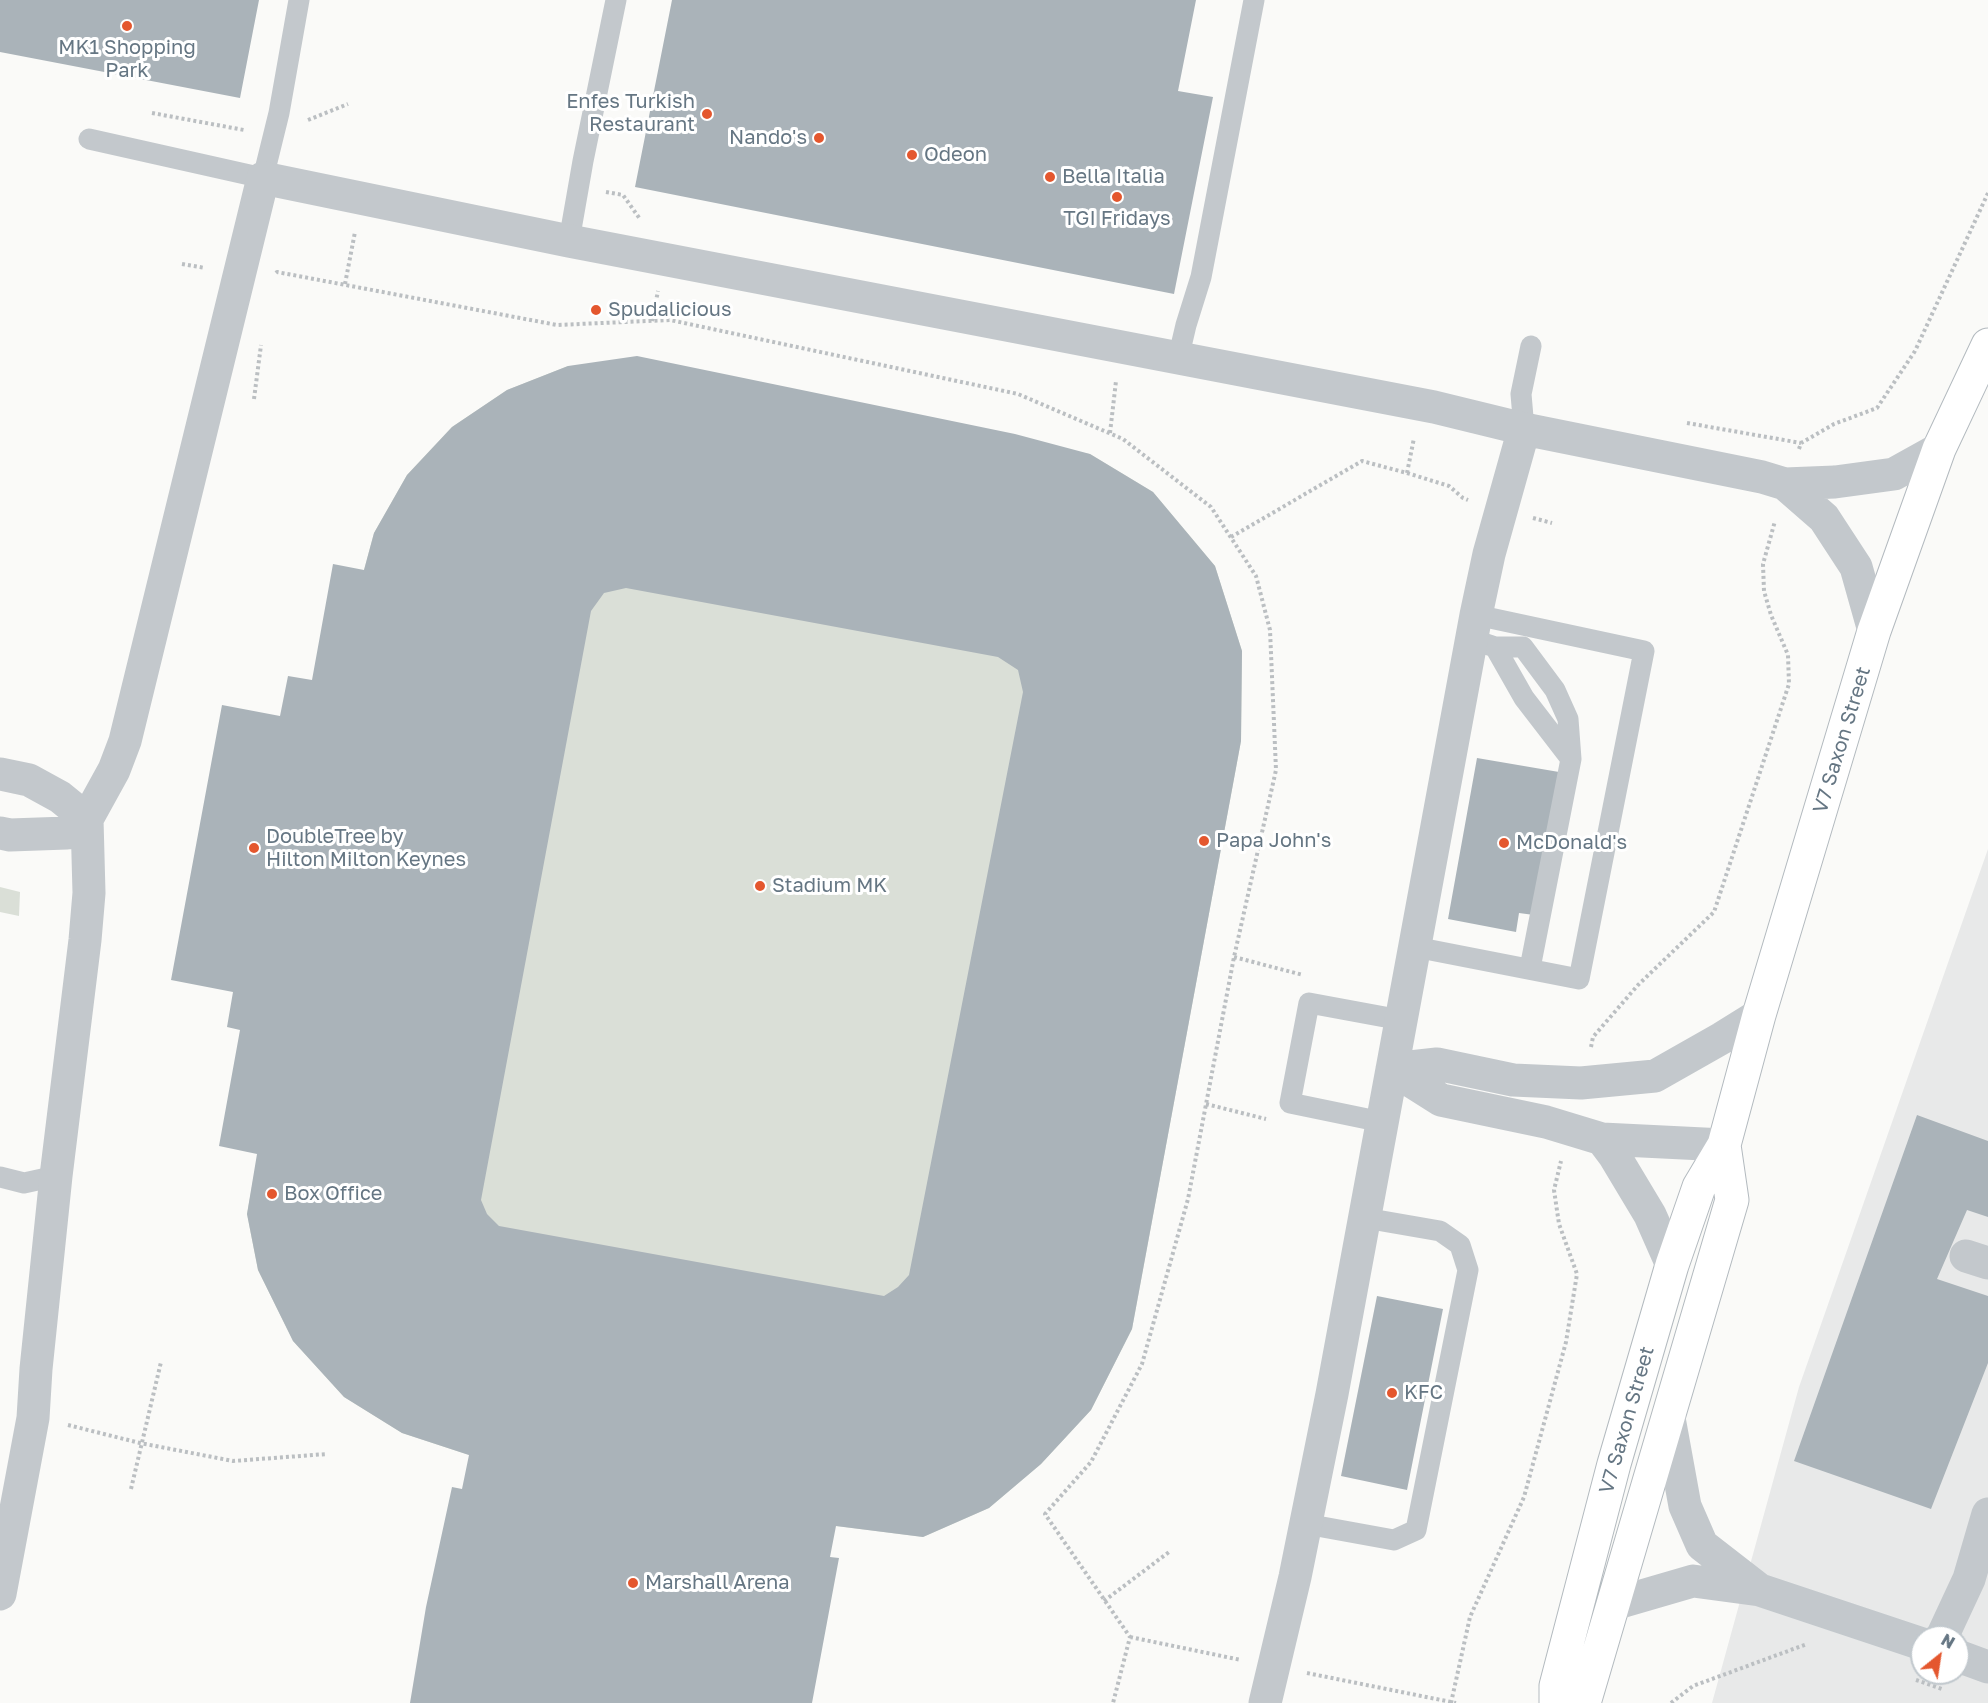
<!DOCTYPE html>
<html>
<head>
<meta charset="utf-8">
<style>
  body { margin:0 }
  #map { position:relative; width:1988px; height:1703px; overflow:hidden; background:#fafaf8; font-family:"Golos Text",sans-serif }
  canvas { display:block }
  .north { position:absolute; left:1910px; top:1625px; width:60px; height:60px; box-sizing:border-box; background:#fff; border:2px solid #c1c8cd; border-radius:50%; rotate:30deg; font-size:16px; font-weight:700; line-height:24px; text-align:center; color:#657683 }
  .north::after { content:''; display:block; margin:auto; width:21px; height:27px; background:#e4572e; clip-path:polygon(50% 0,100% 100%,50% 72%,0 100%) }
</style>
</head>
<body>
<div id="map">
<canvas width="1988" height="1703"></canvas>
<div class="north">N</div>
</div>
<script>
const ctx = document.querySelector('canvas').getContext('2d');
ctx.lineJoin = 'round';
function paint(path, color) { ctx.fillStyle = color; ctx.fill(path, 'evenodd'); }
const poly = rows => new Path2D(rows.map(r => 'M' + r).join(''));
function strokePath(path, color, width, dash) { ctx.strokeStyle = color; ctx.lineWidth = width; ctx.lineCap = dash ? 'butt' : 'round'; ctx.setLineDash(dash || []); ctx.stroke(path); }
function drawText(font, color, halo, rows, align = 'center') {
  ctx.font = font + ' "Golos Text",sans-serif'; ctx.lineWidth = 6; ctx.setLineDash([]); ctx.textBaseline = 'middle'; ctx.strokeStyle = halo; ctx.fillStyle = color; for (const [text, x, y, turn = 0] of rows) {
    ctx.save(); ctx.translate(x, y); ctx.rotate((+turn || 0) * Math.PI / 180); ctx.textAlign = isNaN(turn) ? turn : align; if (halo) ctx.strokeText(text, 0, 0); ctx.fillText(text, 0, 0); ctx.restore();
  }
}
paint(poly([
  [1988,849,1988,1703,1712,1703,1799,1387],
  [1922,1637,1958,1637,1958,1673,1922,1673]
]), '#e8e9e9');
paint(poly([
  [568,366,1090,454,1153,492,1215,566,1242,651,1241,741,1132,1329,1091,1410,1041,1464,989,1508,923,1537,836,1526,469,1455,402,1433,344,1397,293,1341,258,1270,247,1214,364,570,374,533,407,475,452,427,507,390],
  [0,887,20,892,19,916,0,912]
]), '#dadfd7');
paint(poly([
  [0,0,259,0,240,98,0,52],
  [672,0,1196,0,1178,91,1213,97,1174,294,635,187],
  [637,356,1015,434,1090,454,1153,492,1215,566,1242,651,1241,741,1132,1329,1091,1410,1041,1464,989,1508,923,1537,836,1526,830,1557,839,1558,812,1703,410,1703,426,1607,452,1487,462,1489,469,1455,402,1433,344,1397,293,1341,258,1270,247,1214,257,1154,219,1146,240,1030,227,1027,233,992,171,980,222,705,280,716,288,676,312,680,333,564,364,570,374,533,407,475,452,427,507,390,568,366],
  [626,588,998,657,1018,670,1023,692,909,1275,898,1287,884,1296,499,1226,487,1214,481,1200,591,611,604,593],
  [1477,758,1559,772,1534,915,1519,913,1516,932,1448,919],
  [1917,1115,1988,1141,1988,1217,1967,1210,1937,1279,1988,1296,1988,1363,1931,1509,1794,1461],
  [1377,1296,1443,1309,1407,1490,1341,1476]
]), '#aab3b9');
const secondary = poly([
  [1556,1703,1556,1686,1614,1464,1672,1265,1699,1187,1724,1145,1759,1015,1874,631,1939,449,1988,345],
  [1584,1703,1732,1200,1724,1145]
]);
strokePath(secondary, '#b3babf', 35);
strokePath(poly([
  [152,113,244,130,244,129],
  [308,120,348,104],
  [606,192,623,195,640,219],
  [182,264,205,268],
  [276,273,277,272,557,325,670,320,1018,394,1123,439,1211,507,1256,576,1270,630,1276,770,1234,957,1188,1199,1142,1364,1091,1462,1045,1514,1130,1637,1113,1703],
  [345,284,355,232],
  [652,321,658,291],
  [254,399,261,345],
  [1687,423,1801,443],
  [1110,433,1116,381],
  [1799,449,1801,443,1834,424,1877,408,1915,351,1988,193],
  [1407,473,1449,486,1463,498,1468,500],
  [1533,518,1552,523],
  [1231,537,1362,461,1407,473,1414,438],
  [1234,957,1303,975],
  [1591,1047,1593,1037,1638,985,1714,912,1789,684,1788,655,1771,615,1764,591,1763,564,1775,521],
  [1206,1104,1266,1119],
  [68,1425,140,1443,233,1461,327,1454],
  [131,1489,161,1362],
  [1104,1601,1169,1552],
  [1130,1637,1241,1660],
  [1307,1673,1456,1703],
  [1916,1680,1942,1689],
  [1451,1703,1470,1617,1524,1497,1566,1342,1577,1274,1559,1224,1554,1190,1561,1161],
  [1671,1703,1693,1686,1807,1644]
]), '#bbbfc2', 4, [3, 3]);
strokePath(poly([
  [89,139,263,178,279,113,299,0],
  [569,241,583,161,616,0],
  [1178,359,1186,325,1201,277,1254,0],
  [1524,429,1521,394,1531,346],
  [1471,639,1495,647,1524,698,1571,759,1530,968],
  [1495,647,1523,647,1555,690,1568,719,1571,759],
  [1415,947,1579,979,1644,651,1476,615],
  [1382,1122,1290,1103,1309,1003,1401,1020],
  [0,1177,24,1183,56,1176],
  [1306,1524,1394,1540,1416,1530,1468,1270,1460,1245,1440,1231,1365,1218]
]), '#c3c8cc', 21);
strokePath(poly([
  [1785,484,1824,518,1856,567,1874,631],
  [0,774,29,780,60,797,87,819,89,893,85,940,56,1176,36,1369,33,1418,0,1594],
  [0,833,10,835,67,833,87,819,114,770,125,741,263,178,569,241,1434,407,1524,429,1762,477,1785,484,1835,482,1894,474,1939,449],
  [1392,1069,1437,1064,1513,1080,1581,1083,1655,1076,1722,1038,1759,1015],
  [1392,1069,1441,1100,1546,1122,1602,1139,1724,1145],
  [1602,1139,1614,1155,1650,1215,1672,1265],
  [1966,1256,1988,1263],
  [1669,1418,1685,1506,1702,1545,1760,1590],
  [1614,1604,1693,1581,1760,1590,1922,1644],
  [1942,1637,1969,1579,1988,1514],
  [1958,1656,1988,1667],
  [1265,1703,1295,1577,1332,1394,1476,615,1489,554,1524,429]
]), '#c3c8cc', 33);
strokePath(secondary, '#fff', 33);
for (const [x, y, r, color] of [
  [127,26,6,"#e4572e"],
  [707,114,6,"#e4572e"],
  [819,138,6,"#e4572e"],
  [912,155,6,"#e4572e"],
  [1050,177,6,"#e4572e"],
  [1117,197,6,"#e4572e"],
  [596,310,6,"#e4572e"],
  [1204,841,6,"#e4572e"],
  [1504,843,6,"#e4572e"],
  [254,848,6,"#e4572e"],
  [760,886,6,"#e4572e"],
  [272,1194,6,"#e4572e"],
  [1392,1393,6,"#e4572e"],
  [633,1583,6,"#e4572e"]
]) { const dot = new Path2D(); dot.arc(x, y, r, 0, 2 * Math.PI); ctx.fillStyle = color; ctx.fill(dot); strokePath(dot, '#fff', 2); }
drawText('20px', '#657683', '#fff', [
  ["MK1 Shopping",127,48,"center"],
  ["Park",127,71,"center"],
  ["Enfes Turkish",695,102,"right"],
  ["Restaurant",695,125,"right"],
  ["Nando's",807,138,"right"],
  ["Odeon",924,155],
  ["Bella Italia",1062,177],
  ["TGI Fridays",1117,219,"center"],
  ["Spudalicious",608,310],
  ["DoubleTree by",266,837],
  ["Hilton Milton Keynes",266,860],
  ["Papa John's",1216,841],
  ["McDonald's",1516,843],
  ["Stadium MK",772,886],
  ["Box Office",284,1194],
  ["KFC",1404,1393],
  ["Marshall Arena",645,1583]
], 'left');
drawText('20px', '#657683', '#fff', [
  ["V7 Saxon Street",1842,740,-73],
  ["V7 Saxon Street",1627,1420,-74]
]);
</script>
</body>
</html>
